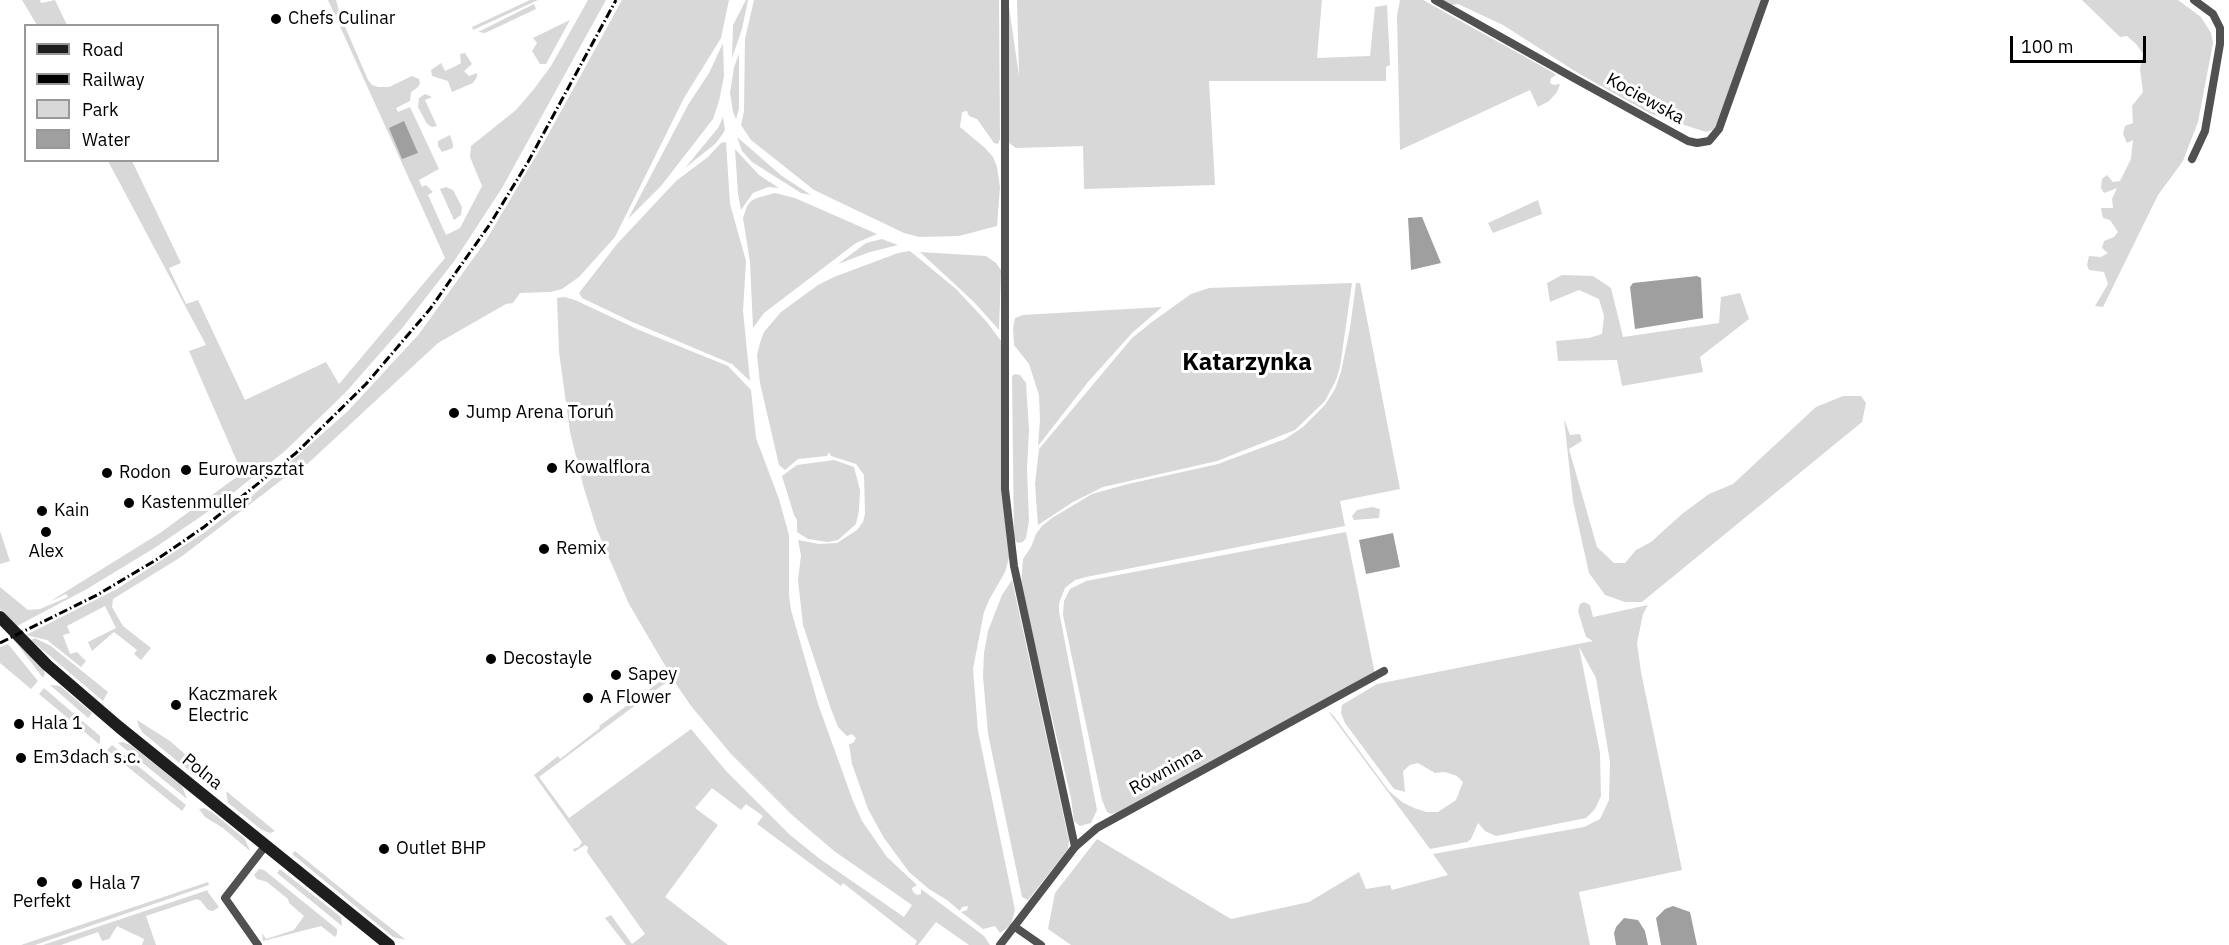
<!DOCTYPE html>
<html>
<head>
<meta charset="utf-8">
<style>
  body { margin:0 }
  #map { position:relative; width:2229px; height:945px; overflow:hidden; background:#fff; font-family:"IBM Plex Sans",sans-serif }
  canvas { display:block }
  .legend { position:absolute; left:24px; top:24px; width:195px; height:138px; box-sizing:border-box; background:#fff; border:2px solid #999; margin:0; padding:8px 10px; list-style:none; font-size:18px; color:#000 }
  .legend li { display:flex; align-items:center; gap:12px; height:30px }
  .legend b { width:30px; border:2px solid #999 }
  .scale { position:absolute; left:2010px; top:36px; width:136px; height:27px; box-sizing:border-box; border:3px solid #000; border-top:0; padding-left:8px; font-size:18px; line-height:21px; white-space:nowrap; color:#000; -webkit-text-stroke:4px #fff; paint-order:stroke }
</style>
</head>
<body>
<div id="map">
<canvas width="2229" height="945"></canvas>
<ul class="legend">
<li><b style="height:8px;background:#1e1e1e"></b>Road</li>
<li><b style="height:8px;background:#000"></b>Railway</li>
<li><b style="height:16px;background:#d8d8d8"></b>Park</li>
<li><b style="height:16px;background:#9f9f9f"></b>Water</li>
</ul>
<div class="scale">100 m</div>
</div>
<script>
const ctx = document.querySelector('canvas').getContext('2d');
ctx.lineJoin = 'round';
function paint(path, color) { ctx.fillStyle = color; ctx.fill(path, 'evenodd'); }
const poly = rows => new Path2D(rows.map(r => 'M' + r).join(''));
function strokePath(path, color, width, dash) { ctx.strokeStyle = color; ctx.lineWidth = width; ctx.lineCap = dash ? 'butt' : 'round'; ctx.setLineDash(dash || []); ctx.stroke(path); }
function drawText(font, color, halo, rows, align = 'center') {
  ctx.font = font + ' "IBM Plex Sans",sans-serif'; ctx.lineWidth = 6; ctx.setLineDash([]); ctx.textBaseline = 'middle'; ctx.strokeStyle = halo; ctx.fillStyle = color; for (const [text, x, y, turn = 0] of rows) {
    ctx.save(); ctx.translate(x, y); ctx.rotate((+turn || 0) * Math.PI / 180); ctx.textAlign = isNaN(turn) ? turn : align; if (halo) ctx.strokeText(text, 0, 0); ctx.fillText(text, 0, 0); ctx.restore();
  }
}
paint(poly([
  [22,0,40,0,41,3,55,0,67,25,37,25],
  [328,0,336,0,340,15,368,80,372,85,378,87,389,87,412,76,419,79,420,83,418,87,411,92,410,101,396,108,398,112,410,107,439,169,419,180,422,187,426,185,433,192,428,195,446,235,460,228,482,186,470,157,471,146,516,110,534,89,551,66,588,0,606,0,502,188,455,260,403,327,346,392,285,451,222,502,156,547,87,589,17,626,0,609,0,587,28,610,40,609,68,597,66,594,49,602,160,533,242,473,189,351,206,345,108,161,132,161,181,263,169,268,186,304,198,300,245,400,326,362,339,384,445,258],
  [530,0,538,0,473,30,472,27],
  [622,0,729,0,721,38,684,98,615,237,579,277,562,289,550,292,520,293,513,303,506,304,438,343,303,468,296,469,181,557,113,599,112,607,123,626,151,648,141,660,134,654,137,650,114,632,92,651,88,642,116,628,105,606,67,626,70,633,63,635,70,654,77,652,86,661,81,667,47,640,26,635,117,589,205,532,252,496,348,411,419,334,485,242,543,144],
  [746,0,748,0,742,29,732,58,733,25],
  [754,0,999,0,1000,139,998,144,994,143,977,119,969,116,967,111,962,112,960,127,985,148,993,157,997,167,1000,187,997,226,959,236,919,237,904,233,814,190,751,140,741,125,744,111,745,39],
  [1008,0,1019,76,1017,0,1322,0,1317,58,1370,56,1375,7,1387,5,1390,65,1386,67,1386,81,1209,81,1215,185,1084,189,1083,146,1016,148,1009,143],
  [1400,0,1423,0,1552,72,1556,75,1551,78,1550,83,1554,85,1560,84,1557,92,1549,101,1538,107,1530,90,1400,150,1397,16],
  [1442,0,1762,0,1720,128,1706,132,1651,114,1578,73,1503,25,1458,4,1451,5],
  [2082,0,2178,0,2201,17,2211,33,2213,43,2198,122,2183,161,2158,195,2103,307,2095,306,2108,284,2104,272,2089,270,2087,265,2089,256,2101,257,2108,253,2102,248,2104,241,2114,237,2118,232,2110,220,2103,218,2101,208,2113,208,2112,199,2117,188,2104,193,2101,188,2102,179,2107,175,2113,182,2120,181,2131,159,2133,140,2127,143,2123,134,2125,126,2133,123,2132,106,2143,92,2140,69,2143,54,2137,45,2127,36,2120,37],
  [534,4,536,9,485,33,478,32],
  [570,20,546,64,540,64,532,51,537,43,533,38],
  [723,43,724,76,719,101,713,119,661,186,628,219,688,105,709,73],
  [465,53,472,64,464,71,469,76,477,73,477,77,473,83,452,92,448,81,432,76,431,70,441,63,445,71,456,66,461,63,460,54],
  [739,54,739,109,736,119,733,112,730,93,734,67],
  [425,94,432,97,425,100,437,126,432,127,427,124,418,107,419,98],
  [723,117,725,130,722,135,715,144,685,168,718,128],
  [450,135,453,144,453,148,442,152,438,146,438,141],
  [737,137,782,176,811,195,801,193,752,162,742,151],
  [726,142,730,204,746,261,743,311,750,381,732,364,630,321,582,298,579,293,617,244,676,181,708,157,721,143],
  [735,149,759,175,779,188,768,187,753,193,741,210,738,194],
  [446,187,453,190,462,207,461,215,454,220,440,189],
  [775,193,795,198,877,234,856,243,764,313,753,328,750,262,743,218,747,206,751,201,757,198],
  [1538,200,1542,214,1493,233,1488,223],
  [882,239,898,245,870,252,838,264,866,243],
  [910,251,956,289,986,321,1001,341,1003,469,1009,558,1005,572,989,600,984,612,973,669,978,731,1015,910,1011,925,1000,933,995,926,983,929,961,912,967,910,968,906,962,907,960,911,947,900,929,889,909,872,884,838,868,809,852,764,849,744,853,743,856,738,852,734,847,736,838,727,831,709,803,625,798,580,801,555,798,540,819,544,837,543,857,530,863,522,865,514,864,475,856,464,831,456,829,452,827,456,798,459,785,470,779,465,760,383,757,355,760,343,764,332,781,312,818,285,834,277,898,253],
  [920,252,986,256,996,263,1001,270,999,330,974,302],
  [1562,275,1593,276,1611,288,1623,337,1719,323,1721,297,1740,293,1749,319,1700,357,1703,372,1622,386,1617,360,1558,361,1556,341,1589,338,1602,334,1604,316,1599,299,1579,290,1550,302,1547,283],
  [1352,283,1340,367,1336,380,1325,401,1295,430,1217,461,1103,487,1073,502,1038,525,1035,484,1039,449,1132,338,1152,322,1191,294,1209,288],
  [1356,283,1360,283,1400,489,1340,501,1345,526,1086,577,1075,580,1065,588,1059,603,1059,611,1097,810,1091,823,1080,826,1074,821,1071,798,1021,586,1023,559,1031,547,1036,534,1042,526,1052,518,1092,494,1128,484,1218,464,1285,439,1303,427,1325,405,1335,389,1341,372,1350,328],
  [564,297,575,300,639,330,728,366,751,390,756,438,779,499,789,535,789,595,791,610,818,704,853,801,862,821,887,857,917,885,912,888,913,892,917,895,921,894,921,889,984,936,990,945,969,945,936,922,918,945,915,945,917,941,843,883,841,886,757,824,763,816,746,804,741,810,712,788,695,808,718,825,665,897,728,945,626,945,605,918,611,915,632,944,645,934,587,852,588,847,585,845,574,852,573,849,579,847,582,842,534,775,558,756,560,759,600,728,599,726,670,674,629,604,597,530,583,485,570,432,559,352,557,298],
  [672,678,691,706,731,754,791,814,834,851,912,905,904,917,820,859,790,835,726,771,691,729,569,818,539,777],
  [1162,307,1132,333,1088,382,1038,446,1040,420,1039,395,1029,364,1014,345,1013,328,1015,318,1023,315],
  [1015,374,1020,375,1026,383,1029,430,1027,469,1029,521,1026,538,1023,542,1018,543,1014,540,1012,376],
  [1843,396,1861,396,1866,403,1862,422,1642,602,1625,602,1605,595,1589,573,1573,501,1564,419,1570,435,1580,434,1582,441,1569,449,1597,547,1614,563,1625,563,1636,550,1651,542,1682,514,1709,494,1733,484,1816,407],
  [834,460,854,467,860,490,859,510,856,524,838,540,828,542,808,539,797,532,797,520,794,515,782,476,797,465],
  [1372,507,1380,509,1379,518,1354,520,1352,516,1357,510],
  [0,531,10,561,0,564],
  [1346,532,1375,674,1117,813,1111,814,1107,812,1102,800,1063,615,1064,601,1070,589,1086,581],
  [1012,580,1069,841,1068,849,1062,857,1028,900,1022,897,988,734,983,676,984,653,988,631,1002,595],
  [1584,602,1590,605,1593,617,1648,605,1643,614,1637,643,1641,672,1682,870,1579,892,1590,945,1071,945,1048,929,1055,893,1097,839,1231,919,1309,902,1359,872,1366,889,1390,885,1392,890,1448,875,1433,854,1584,827,1600,819,1609,800,1610,762,1596,678,1579,647,1600,753,1601,796,1595,809,1586,818,1496,836,1485,831,1478,823,1471,839,1467,842,1430,849,1328,711,1333,715,1389,791,1402,802,1414,808,1426,812,1438,812,1456,800,1463,782,1457,776,1445,772,1435,773,1418,763,1410,765,1403,771,1405,792,1394,789,1345,723,1341,713,1342,705,1377,684,1593,641,1586,637,1578,611,1580,604],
  [35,638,51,646,108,692,103,701,31,640],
  [14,640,43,668,45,674,43,678],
  [8,644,38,681,31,689,0,663,0,647],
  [50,685,60,686,92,713,88,718],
  [44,688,100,736,100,742,99,744,39,694],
  [137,720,170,741,204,771,216,784,207,783,182,765,143,733,139,727],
  [123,742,132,746,182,786,187,799,118,743],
  [112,745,186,805,182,811,107,750],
  [226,791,275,831,270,833,262,830,228,803],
  [204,808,212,812,245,839,250,851,223,828,205,817,199,809],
  [295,851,359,903,406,940,393,937,292,854],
  [259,869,264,870,337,929,337,934,335,937,321,926,263,941,262,933,266,939,294,930,304,916,289,903,288,899,267,882,257,879,254,875],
  [280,869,341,917,342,926,277,873],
  [208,882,209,885,35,945,21,945],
  [211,889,207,891,219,907,213,911,208,910,201,901,197,899,146,916,156,945,142,945,144,939,117,926,109,939,102,941,98,932,61,945,43,945]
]), '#d8d8d8');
paint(poly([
  [404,121,418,153,402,159,389,128],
  [1422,217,1441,263,1411,270,1408,218],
  [1697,276,1701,278,1703,318,1635,329,1630,287,1633,283],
  [1393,533,1400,567,1366,574,1359,540],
  [1673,906,1690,912,1697,945,1661,945,1656,918,1665,909],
  [1624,918,1638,920,1645,931,1648,945,1616,945,1614,933,1616,927]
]), '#9f9f9f');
strokePath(poly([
  [1005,0,1005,489,1014,566,1075,847],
  [1435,0,1572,77,1688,141,1697,143,1709,141,1719,129,1765,0],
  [2192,159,2205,131,2220,44,2220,28,2213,14,2194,0],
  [1015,927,1041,945],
  [258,945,225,898,266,845],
  [1000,945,1075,847,1097,828,1384,671]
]), '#515151', 8);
strokePath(poly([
  [0,617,47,665,119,727,389,945]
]), '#1e1e1e', 12);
strokePath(poly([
  [0,643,97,595,156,560,204,527,296,453,366,384,430,309,490,224,528,162,616,0]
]), '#000', 3, [9, 3, 1.5, 3]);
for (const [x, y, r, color] of [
  [276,19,6,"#000"],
  [454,413,6,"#000"],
  [552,468,6,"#000"],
  [186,470,6,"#000"],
  [107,473,6,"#000"],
  [129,503,6,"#000"],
  [42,511,6,"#000"],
  [46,532,6,"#000"],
  [544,549,6,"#000"],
  [491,659,6,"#000"],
  [616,675,6,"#000"],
  [588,698,6,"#000"],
  [176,705,6,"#000"],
  [19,724,6,"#000"],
  [21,758,6,"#000"],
  [384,849,6,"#000"],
  [42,882,6,"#000"],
  [77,884,6,"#000"]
]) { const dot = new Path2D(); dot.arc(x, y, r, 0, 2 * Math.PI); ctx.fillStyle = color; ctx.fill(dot); strokePath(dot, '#fff', 2); }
drawText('18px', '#000', '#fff', [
  ["Chefs Culinar",288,19],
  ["Jump Arena Toruń",466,413],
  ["Kowalflora",564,468],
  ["Eurowarsztat",198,470],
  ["Rodon",119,473],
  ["Kastenmuller",141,503],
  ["Kain",54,511],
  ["Remix",556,549],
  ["Alex",46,552,"center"],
  ["Decostayle",503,659],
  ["Sapey",628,675],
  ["Kaczmarek",188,695],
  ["Electric",188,716],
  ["A Flower",600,698],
  ["Hala 1",31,724],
  ["Em3dach s.c.",33,758],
  ["Outlet BHP",396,849],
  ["Hala 7",89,884],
  ["Perfekt",42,902,"center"]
], 'left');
drawText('18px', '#000', '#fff', [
  ["Kociewska",1645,99,29],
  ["Równinna",1166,771,-29],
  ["Polna",202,772,39]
]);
drawText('bold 24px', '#000', '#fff', [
  ["Katarzynka",1247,363]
]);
</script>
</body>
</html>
